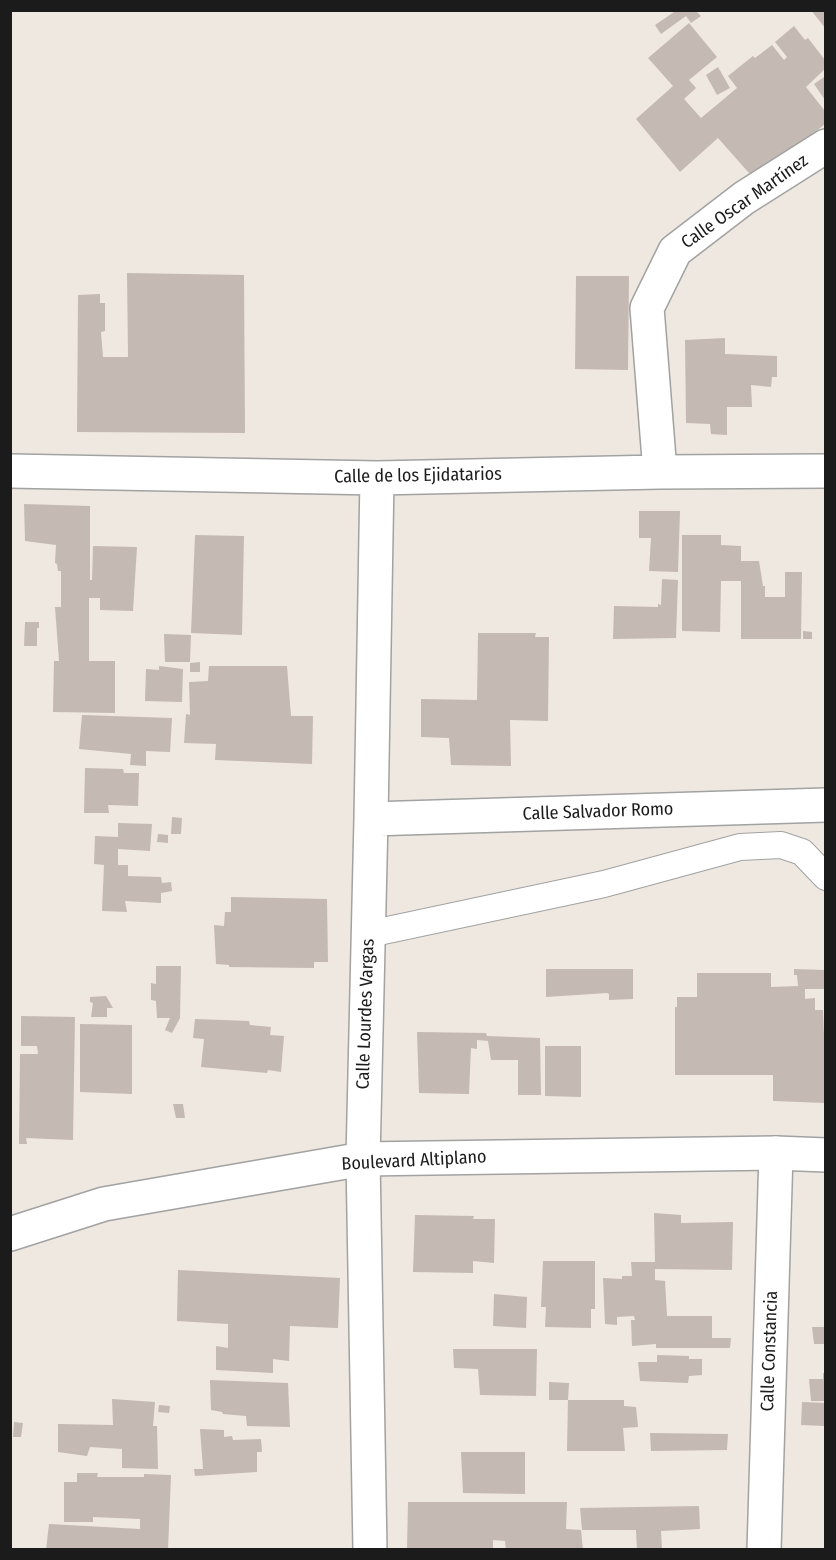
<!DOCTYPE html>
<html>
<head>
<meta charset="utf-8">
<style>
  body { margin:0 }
  #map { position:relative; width:836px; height:1560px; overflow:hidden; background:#eee8e0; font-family:"Fira Sans Condensed",sans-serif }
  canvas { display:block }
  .frame { position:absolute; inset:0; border:12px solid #1b1b1b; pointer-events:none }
</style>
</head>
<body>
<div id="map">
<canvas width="836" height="1560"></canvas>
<div class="frame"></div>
</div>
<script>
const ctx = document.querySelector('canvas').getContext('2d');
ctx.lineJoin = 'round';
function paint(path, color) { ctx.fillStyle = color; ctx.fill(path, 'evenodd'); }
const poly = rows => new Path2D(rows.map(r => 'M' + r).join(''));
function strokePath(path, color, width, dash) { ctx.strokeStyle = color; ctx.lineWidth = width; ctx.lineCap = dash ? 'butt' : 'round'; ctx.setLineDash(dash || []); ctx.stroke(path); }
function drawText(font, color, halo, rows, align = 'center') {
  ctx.font = font + ' "Fira Sans Condensed",sans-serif'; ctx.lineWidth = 6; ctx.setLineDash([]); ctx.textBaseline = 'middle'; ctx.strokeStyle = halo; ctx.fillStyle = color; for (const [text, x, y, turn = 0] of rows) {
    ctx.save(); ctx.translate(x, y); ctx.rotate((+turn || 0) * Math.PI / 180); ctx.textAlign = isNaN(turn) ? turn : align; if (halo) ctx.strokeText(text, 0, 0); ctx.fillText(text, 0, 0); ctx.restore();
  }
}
paint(poly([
  [677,10,695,10,701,16,691,23,686,16,661,34,655,25],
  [811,10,825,10,825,28],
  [689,23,717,57,689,80,696,88,684,99,701,118,737,88,728,76,753,56,755,58,772,45,784,60,787,57,775,42,794,26,805,40,808,38,825,60,825,69,806,87,825,111,825,124,756,181,718,138,680,172,636,119,673,86,648,58],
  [718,67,730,88,717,95,706,75],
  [824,77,825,79,825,100,814,84],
  [127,273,244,275,245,433,77,432,78,295,100,294,100,303,105,303,105,331,101,332,103,357,128,357],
  [576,276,629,276,628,370,575,369],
  [725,338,725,354,777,356,777,377,772,377,771,387,751,385,752,407,727,407,727,435,711,434,710,424,686,423,685,340],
  [24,504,90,506,90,580,92,580,93,546,137,547,133,611,100,610,100,598,89,598,89,661,115,661,115,713,53,712,54,661,59,661,55,607,61,607,61,571,58,571,57,564,55,563,56,545,25,541],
  [639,511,680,511,678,572,649,571,651,538,639,538],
  [195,535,244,536,242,635,191,633],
  [682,535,721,535,721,545,741,546,741,561,759,561,763,586,765,586,765,597,785,597,785,572,802,572,801,639,741,639,741,581,721,581,720,632,682,631],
  [662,579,678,580,676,638,613,639,614,606,658,607,658,604,661,605],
  [25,622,39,622,39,628,37,628,37,646,24,646],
  [803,631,812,632,812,639,803,639],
  [478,633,536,633,535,637,549,637,548,721,510,720,511,766,451,765,449,738,421,737,421,699,477,700],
  [164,634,191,635,190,662,165,662],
  [200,662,200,672,190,672,190,663],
  [159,666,183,669,182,702,145,701,146,669,159,670],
  [209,666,287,666,291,716,313,716,312,764,215,760,216,744,184,743,186,714,190,715,189,682,208,681],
  [82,715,172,718,170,752,146,751,146,766,130,765,131,754,79,749],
  [85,768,123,769,124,773,139,773,138,806,108,805,109,813,84,813],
  [172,817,182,818,181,834,171,834],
  [118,823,152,824,150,851,118,849,118,865,128,865,128,876,161,877,162,883,171,882,172,891,161,893,161,903,125,901,127,912,102,911,104,865,94,864,95,836,118,837],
  [158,834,168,835,168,843,157,842],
  [231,897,327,899,328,962,314,962,314,968,229,967,229,965,216,964,214,925,224,926,225,912,231,912],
  [156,966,181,966,180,1018,172,1033,165,1030,170,1018,157,1018,156,1001,151,1000,151,983,156,984],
  [546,969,633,969,633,999,609,1000,609,994,607,993,546,997],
  [794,969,825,970,825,989,805,989,805,999,815,998,815,1010,823,1010,824,1035,825,1035,825,1103,773,1101,773,1075,675,1075,675,1007,677,1007,677,997,697,997,697,973,771,973,771,987,798,986,797,975,794,975],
  [106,996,113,1008,107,1008,107,1017,91,1017,93,1003,90,1002,90,997],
  [21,1016,75,1017,73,1140,26,1138,27,1144,19,1144,20,1054,38,1054,37,1046,21,1046],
  [195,1019,249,1021,250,1025,271,1027,270,1035,284,1036,281,1072,268,1070,267,1073,201,1067,204,1039,193,1038],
  [80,1024,132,1025,132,1094,80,1092],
  [417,1032,486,1033,487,1036,540,1038,541,1095,518,1095,518,1060,491,1060,488,1041,477,1040,477,1049,471,1048,469,1094,419,1093],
  [545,1046,581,1046,581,1097,545,1096],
  [173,1104,183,1104,185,1118,176,1118],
  [654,1213,681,1215,681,1223,733,1222,732,1270,655,1269,655,1280,665,1281,667,1316,712,1316,712,1338,731,1338,730,1348,656,1348,656,1344,632,1346,631,1320,635,1320,634,1316,617,1317,617,1325,605,1324,603,1278,622,1279,622,1276,632,1276,631,1262,655,1262],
  [415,1215,474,1216,473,1219,495,1219,494,1263,473,1261,473,1273,413,1272],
  [543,1261,595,1261,595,1309,591,1309,591,1328,545,1327,546,1307,541,1307],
  [178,1270,340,1278,338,1328,290,1326,289,1361,273,1359,273,1373,216,1370,216,1346,228,1348,228,1324,177,1321],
  [494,1294,527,1297,526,1328,493,1326],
  [812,1327,825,1327,825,1344,814,1344],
  [453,1349,537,1349,536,1396,480,1395,478,1369,454,1368],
  [657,1355,689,1356,689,1359,702,1359,702,1375,689,1376,688,1383,640,1381,638,1362,657,1362],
  [823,1373,825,1373,825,1401,811,1401,809,1379,823,1379],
  [210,1380,288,1383,290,1427,247,1426,246,1416,223,1414,222,1412,211,1410],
  [549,1382,569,1383,568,1400,549,1400],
  [112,1399,155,1402,153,1426,157,1426,158,1469,122,1468,122,1449,90,1447,87,1456,58,1452,58,1424,113,1425],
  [568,1400,624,1400,624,1406,636,1407,638,1427,623,1428,625,1451,567,1451],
  [802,1402,825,1403,825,1426,801,1425],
  [159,1405,170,1406,169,1413,158,1412],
  [14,1422,23,1423,21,1437,13,1437],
  [200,1429,224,1430,224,1437,232,1436,233,1440,261,1439,262,1452,257,1452,257,1472,195,1476,194,1469,203,1469],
  [650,1433,728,1434,727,1450,651,1451],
  [461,1452,525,1452,525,1494,463,1493],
  [77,1473,98,1473,97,1477,144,1477,144,1474,171,1475,168,1550,46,1550,49,1524,140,1529,140,1519,93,1517,93,1522,64,1522,64,1482,77,1482],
  [408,1502,567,1502,566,1529,581,1530,583,1550,506,1550,505,1541,493,1540,493,1550,407,1550],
  [699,1506,700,1529,661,1531,662,1550,637,1550,636,1530,582,1530,580,1508]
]), '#c5b9b3');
const service = poly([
  [369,934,604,884,740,847,781,845,802,852,826,877]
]);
const minor = poly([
  [10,471,377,478,660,472,826,471],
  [660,472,647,308,675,251,744,198,826,146],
  [371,819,826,805],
  [370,1550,363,1159,371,819,377,478],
  [764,1550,776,1153]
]);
const tertiary = poly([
  [10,1234,104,1204,363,1159,776,1153,826,1155]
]);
strokePath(service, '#a2a2a2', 28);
strokePath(minor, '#a2a2a2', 36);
strokePath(tertiary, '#a2a2a2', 36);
strokePath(service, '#fff', 26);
strokePath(minor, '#fff', 33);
strokePath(tertiary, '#fff', 33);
drawText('18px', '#1b1b1b', '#fff', [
  ["Calle Oscar Martínez",745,202,-35],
  ["Calle de los Ejidatarios",418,476,-1],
  ["Calle Salvador Romo",598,812,-2],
  ["Calle Lourdes Vargas",366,1014,-88],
  ["Boulevard Altiplano",414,1161,-3],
  ["Calle Constancia",770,1351,-88]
]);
</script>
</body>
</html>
